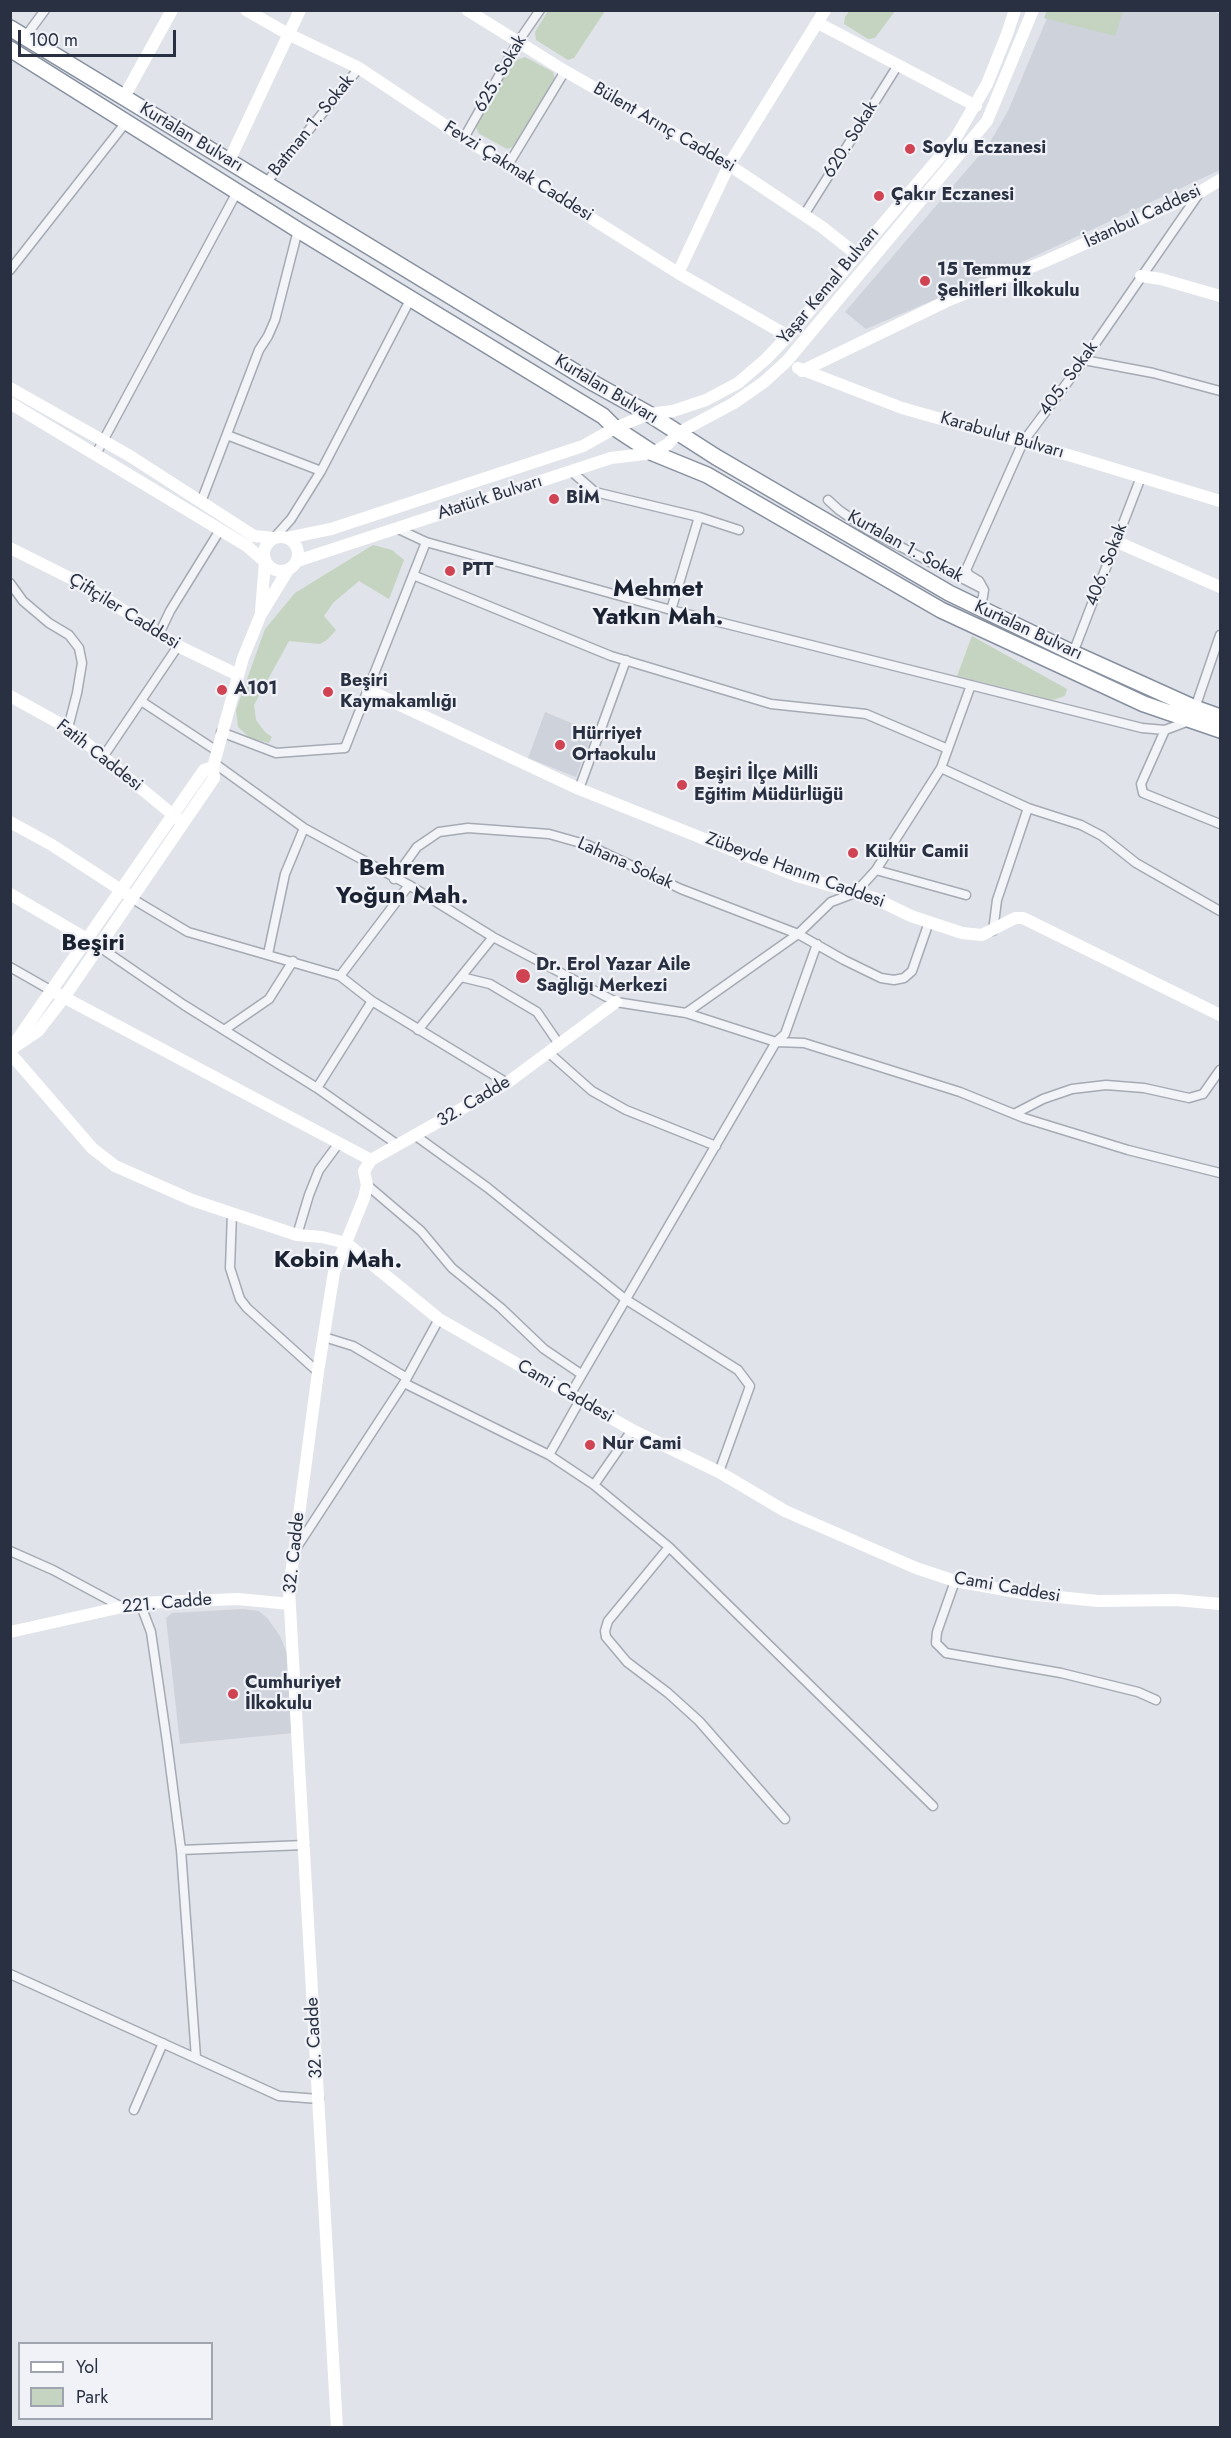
<!DOCTYPE html>
<html>
<head>
<meta charset="utf-8">
<style>
  body { margin:0 }
  #map { position:relative; width:1231px; height:2438px; overflow:hidden; background:#e0e3e9; font-family:Jost,sans-serif }
  canvas { display:block }
  .frame { position:absolute; inset:0; border:12px solid #283041; pointer-events:none }
  .legend { position:absolute; left:18px; top:2342px; width:195px; height:78px; box-sizing:border-box; background:#f0f2f7; border:2px solid #a0a4ae; margin:0; padding:8px 10px; list-style:none; font-size:18px; color:#283041 }
  .legend li { display:flex; align-items:center; gap:12px; height:30px }
  .legend b { width:30px; border:2px solid #a0a4ae }
  .scale { position:absolute; left:18px; top:30px; width:158px; height:27px; box-sizing:border-box; border:3px solid #283041; border-top:0; padding-left:8px; font-size:18px; line-height:21px; white-space:nowrap; color:#283041; -webkit-text-stroke:4px #f0f2f7; paint-order:stroke }
</style>
</head>
<body>
<div id="map">
<canvas width="1231" height="2438"></canvas>
<div class="frame"></div>
<ul class="legend">
<li><b style="height:8px;background:#fff"></b>Yol</li>
<li><b style="height:16px;background:#c5d3c1"></b>Park</li>
</ul>
<div class="scale">100 m</div>
</div>
<script>
const ctx = document.querySelector('canvas').getContext('2d');
ctx.lineJoin = 'round';
function paint(path, color) { ctx.fillStyle = color; ctx.fill(path, 'evenodd'); }
const poly = rows => new Path2D(rows.map(r => 'M' + r).join(''));
function strokePath(path, color, width, dash) { ctx.strokeStyle = color; ctx.lineWidth = width; ctx.lineCap = dash ? 'butt' : 'round'; ctx.setLineDash(dash || []); ctx.stroke(path); }
function drawText(font, color, halo, rows, align = 'center') {
  ctx.font = font + ' Jost,sans-serif'; ctx.lineWidth = 4.5; ctx.setLineDash([]); ctx.textBaseline = 'middle'; ctx.strokeStyle = halo; ctx.fillStyle = color; for (const [text, x, y, turn = 0] of rows) {
    ctx.save(); ctx.translate(x, y); ctx.rotate((+turn || 0) * Math.PI / 180); ctx.textAlign = isNaN(turn) ? turn : align; if (halo) ctx.strokeText(text, 0, 0); ctx.fillText(text, 0, 0); ctx.restore();
  }
}
paint(poly([
  [1210,10,1220,14,1220,170,1020,263,866,329,845,312,989,144,1008,111,1050,11],
  [545,712,593,732,576,777,528,758],
  [243,1609,259,1611,268,1619,280,1636,288,1656,294,1733,180,1744,166,1618,172,1613]
]), '#ced2db');
paint(poly([
  [850,10,895,10,895,11,875,38,868,39,844,24,845,17],
  [548,11,548,10,605,11,574,58,568,60,536,40,535,32],
  [1047,11,1047,10,1123,11,1115,36,1044,18],
  [525,57,553,72,555,80,516,146,507,149,478,133,475,123,513,61],
  [373,545,392,550,404,560,389,599,359,581,333,603,324,616,336,630,327,640,320,644,289,641,254,705,256,720,265,732,272,737,269,743,250,738,238,727,236,710,265,629,295,593],
  [972,636,1067,689,1065,696,1053,700,957,676]
]), '#c5d3c1');
const street = poly([
  [25,37,45,10],
  [464,138,518,42,540,10],
  [508,165,565,71],
  [266,183,359,68],
  [804,215,898,65],
  [10,270,127,121],
  [1084,360,1153,373,1220,391],
  [227,435,321,471],
  [96,454,237,192],
  [571,471,595,492,699,517,739,530],
  [828,500,839,510,868,530,981,588],
  [201,502,259,350,268,336,275,320,298,230],
  [396,528,426,542,671,610,1142,728,1165,730,1189,721],
  [274,538,291,519,321,471,411,298],
  [413,575,611,656,771,704,866,714,948,749],
  [10,583,23,601,49,623,69,635,79,648,82,663,77,693,68,728],
  [981,608,984,590,979,581,969,575,966,570,1023,442,1084,360,1198,195],
  [671,610,699,517],
  [160,632,170,611,220,530],
  [1073,653,1141,477],
  [141,701,217,751],
  [1195,708,1220,635],
  [1165,730,1141,784,1143,793,1220,824],
  [221,732,276,753,345,748,426,542],
  [103,757,178,646],
  [214,763,304,828,409,885,493,937,616,1002,686,1013,776,1042,804,1043,960,1092,1024,1118,1128,1150,1220,1173],
  [941,768,1028,808,1081,825,1102,836,1136,863,1220,911],
  [579,789,626,660],
  [876,870,966,895],
  [394,879,417,847,439,832,468,828,549,834,588,845,681,889,798,934,844,960,881,978,894,980,904,978,912,971,929,922],
  [131,898,188,932,340,976,372,1001,507,1083],
  [993,931,997,900,1028,808],
  [98,946,184,1005,317,1088,398,1145],
  [268,954,285,874,304,828],
  [10,967,52,991],
  [340,976,409,885],
  [461,977,490,984,537,1012,559,1044],
  [686,1013,798,934,831,902,855,893,876,870,941,768,971,685],
  [224,1030,269,999,293,961],
  [418,1030,493,937],
  [548,1052,592,1091,626,1110,716,1146],
  [317,1088,372,1001],
  [1014,1114,1043,1099,1072,1089,1106,1085,1144,1088,1189,1098,1203,1094,1220,1070],
  [416,1136,488,1188,625,1299,738,1370,750,1386,719,1472],
  [367,1185,421,1231,452,1268,501,1308,544,1349,581,1374],
  [232,1213,230,1268,240,1299,247,1308,318,1372],
  [297,1235,309,1195,319,1170,339,1143],
  [324,1337,353,1346,407,1378],
  [404,1383,549,1455,594,1485,669,1547,933,1806],
  [570,1395,776,1042,785,1034,817,944],
  [549,1455,580,1400],
  [594,1485,632,1430],
  [297,1547,404,1383,439,1319],
  [669,1547,608,1621,605,1631,606,1637,627,1662,668,1693,699,1721,785,1819],
  [10,1551,53,1570,122,1607],
  [955,1581,937,1632,936,1643,946,1653,1061,1673,1138,1692,1156,1700],
  [140,1603,151,1632,167,1742,181,1850,196,2058],
  [181,1850,304,1845],
  [10,1974,279,2096,319,2099],
  [134,2110,163,2043]
]);
const highway = poly([
  [10,28,595,384,649,414,716,457,949,593,1073,653,1195,708,1220,717],
  [10,49,298,230,603,416,615,428,653,453,707,475,941,610,1144,704,1220,730]
]);
strokePath(street, '#a5aab3', 11);
strokePath(highway, '#8790a0', 18);
strokePath(street, '#f3f4f8', 8);
strokePath(poly([
  [246,10,288,34,359,68,464,138,678,273,788,336],
  [467,10,565,71,729,165,822,227,856,254],
  [818,23,976,106],
  [124,97,172,10],
  [229,161,300,10],
  [678,273,729,165,825,10],
  [1141,276,1161,279,1220,296],
  [798,368,902,408,1075,457,1220,501],
  [802,371,947,301,1046,261,1200,192,1220,180],
  [10,388,130,456,254,536,274,538],
  [10,403,247,546,265,562,261,611],
  '264 554a17 17 0 1 1 34 0a17 17 0 1 1-34 0Z',
  [287,538,331,529,583,446,615,428,649,414,673,411,706,400,738,383,766,359,788,336,955,139,987,84,1007,34,1015,10],
  [1115,541,1220,587],
  [10,548,86,586,178,646,238,675],
  [297,561,611,458,653,453,668,444,678,433,734,403,764,382,787,361,987,121,1033,10],
  [368,690,579,789,797,876,874,898,911,916,962,933,982,935,1015,918,1023,918,1220,1015],
  [10,696,68,728,178,819],
  [10,822,52,845,127,894],
  [10,894,92,942],
  [52,991,371,1160],
  [15,1043,204,770,213,767],
  [10,1050,38,1031,65,996,214,778,213,767,243,658,261,614,288,570],
  [10,1053,92,1148,115,1166,192,1200,297,1235,322,1237,346,1243,439,1319,632,1430,719,1472,785,1511,916,1568,955,1581,1028,1594,1098,1601,1176,1600,1220,1604],
  [10,1632,140,1603,238,1599,290,1604],
  [337,2428,289,1590,318,1372,334,1272,364,1198,367,1185,364,1171,371,1160,507,1083,616,1002]
]), '#fff', 12);
strokePath(highway, '#fff', 15);
for (const [x, y, r, color] of [
  [910,149,6,"#d04353"],
  [879,196,6,"#d04353"],
  [925,281,6,"#d04353"],
  [554,499,6,"#d04353"],
  [450,571,6,"#d04353"],
  [222,690,6,"#d04353"],
  [328,692,6,"#d04353"],
  [560,745,6,"#d04353"],
  [682,785,6,"#d04353"],
  [853,853,6,"#d04353"],
  [523,976,8,"#d04353"],
  [590,1445,6,"#d04353"],
  [233,1694,6,"#d04353"]
]) { const dot = new Path2D(); dot.arc(x, y, r, 0, 2 * Math.PI); ctx.fillStyle = color; ctx.fill(dot); strokePath(dot, '#f0f2f7', 2); }
drawText('18px', '#283041', '#f0f2f7', [
  ["625. Sokak",501,74,-60],
  ["Batman 1. Sokak",312,126,-51],
  ["Bülent Arınç Caddesi",664,128,30],
  ["Kurtalan Bulvarı",191,138,31],
  ["620. Sokak",851,140,-58],
  ["Fevzi Çakmak Caddesi",518,172,32],
  ["İstanbul Caddesi",1143,217,-25],
  ["Yaşar Kemal Bulvarı",829,286,-50],
  ["405. Sokak",1069,379,-54],
  ["Kurtalan Bulvarı",606,390,31],
  ["Karabulut Bulvarı",1002,436,16],
  ["Atatürk Bulvarı",490,498,-18],
  ["Kurtalan 1. Sokak",905,547,29],
  ["406. Sokak",1107,565,-69],
  ["Çiftçiler Caddesi",124,612,32],
  ["Kurtalan Bulvarı",1028,631,25],
  ["Fatih Caddesi",99,756,38],
  ["Lahana Sokak",625,864,24],
  ["Zübeyde Hanım Caddesi",795,871,20],
  ["32. Cadde",474,1102,-31],
  ["Cami Caddesi",565,1392,30],
  ["32. Cadde",295,1553,-84],
  ["Cami Caddesi",1007,1588,10],
  ["221. Cadde",167,1604,-5],
  ["32. Cadde",315,2038,-93]
]);
drawText('bold 18px', '#283041', '#f0f2f7', [
  ["Soylu Eczanesi",922,149],
  ["Çakır Eczanesi",891,196],
  ["15 Temmuz",937,271],
  ["Şehitleri İlkokulu",937,292],
  ["BİM",566,499],
  ["PTT",462,571],
  ["Beşiri",340,682],
  ["Kaymakamlığı",340,703],
  ["A101",234,690],
  ["Hürriyet",572,735],
  ["Ortaokulu",572,756],
  ["Beşiri İlçe Milli",694,775],
  ["Eğitim Müdürlüğü",694,796],
  ["Kültür Camii",865,853],
  ["Dr. Erol Yazar Aile",536,966],
  ["Sağlığı Merkezi",536,987],
  ["Nur Cami",602,1445],
  ["Cumhuriyet",245,1684],
  ["İlkokulu",245,1705]
], 'left');
drawText('bold 24px', '#1b2232', '#f0f2f7', [
  ["Mehmet",658,590],
  ["Yatkın Mah.",658,618],
  ["Behrem",402,869],
  ["Yoğun Mah.",402,897],
  ["Beşiri",93,944],
  ["Kobin Mah.",338,1261]
]);
</script>
</body>
</html>
